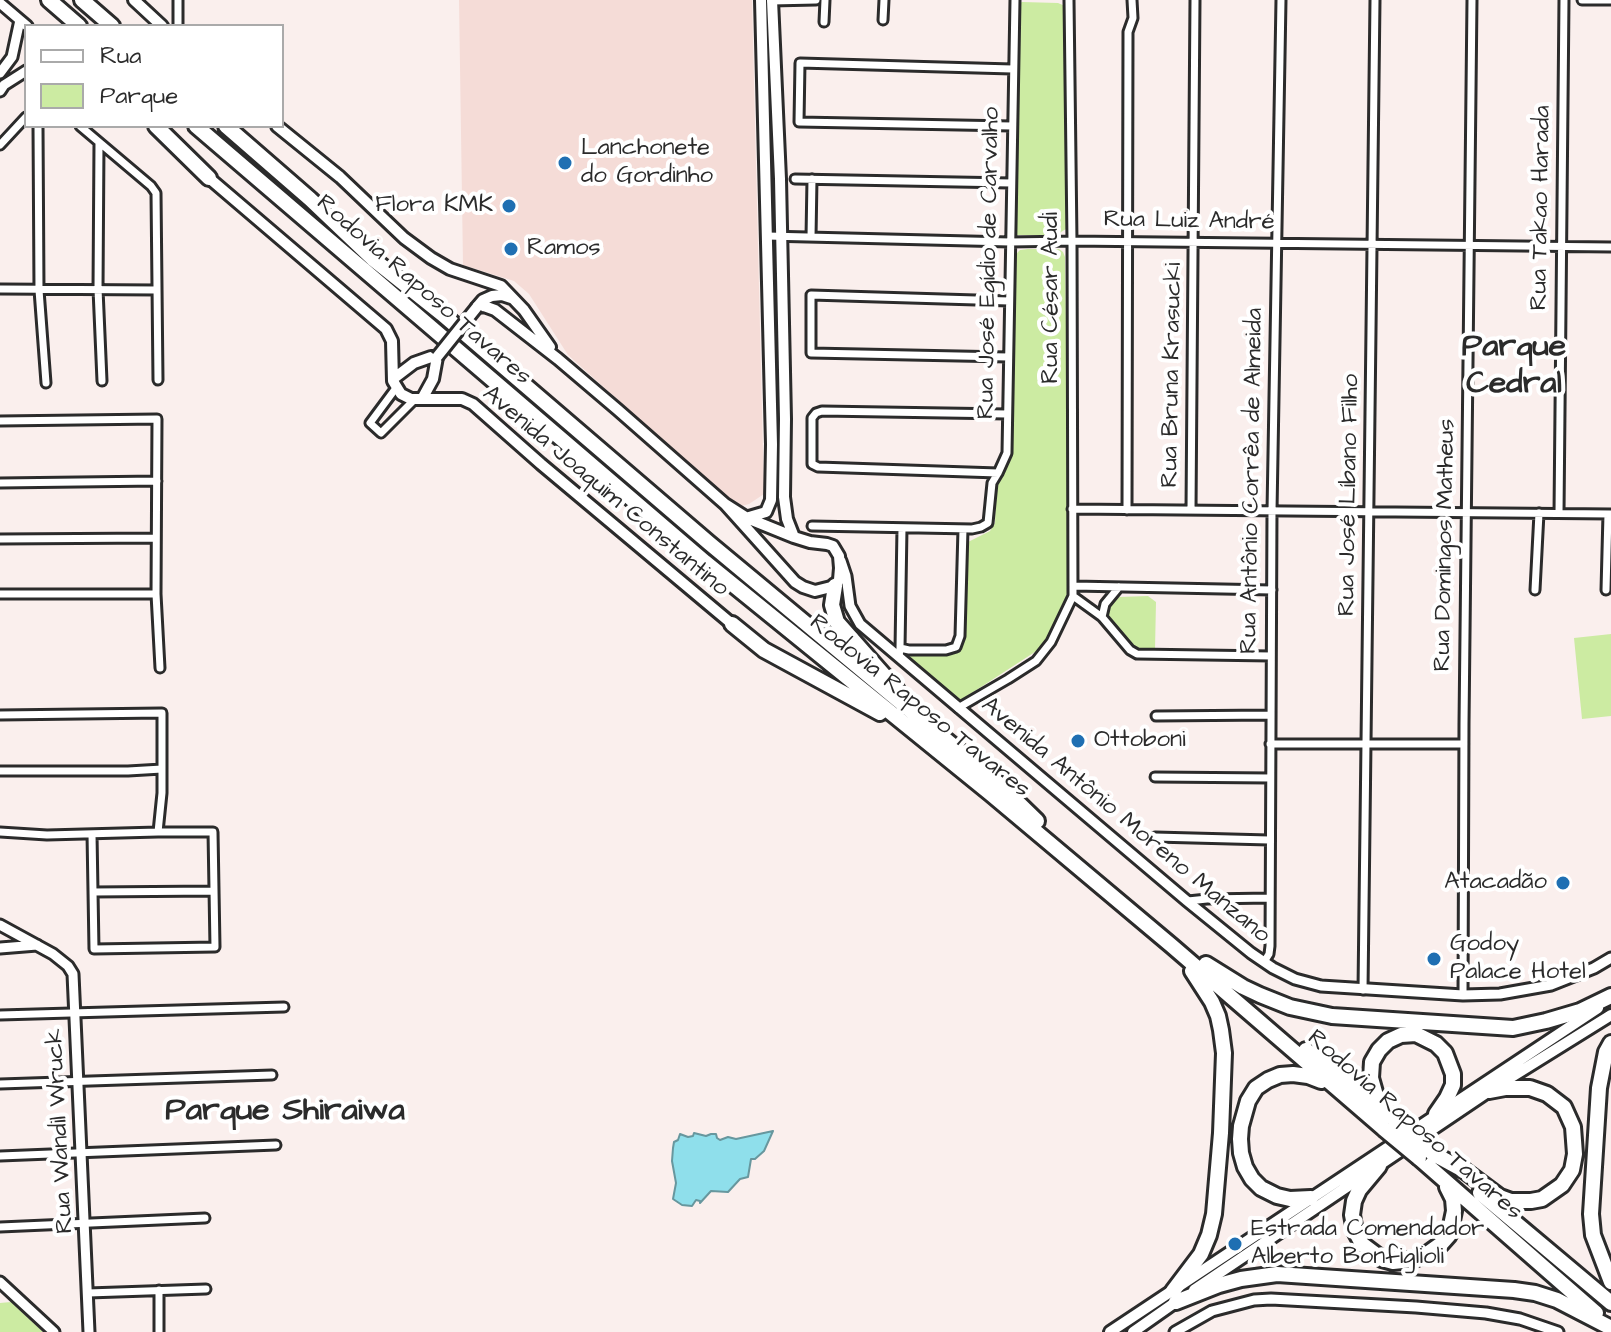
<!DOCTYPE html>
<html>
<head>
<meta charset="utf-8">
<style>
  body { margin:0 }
  #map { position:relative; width:1611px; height:1332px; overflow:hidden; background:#faefed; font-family:"Architects Daughter",sans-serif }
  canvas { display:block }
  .legend { position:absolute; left:24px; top:24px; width:260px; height:104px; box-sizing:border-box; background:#fff; border:2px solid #aaa; margin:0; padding:10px 14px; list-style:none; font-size:24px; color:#2b2b2b }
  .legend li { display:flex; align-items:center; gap:16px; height:40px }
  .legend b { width:40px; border:2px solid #aaa }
</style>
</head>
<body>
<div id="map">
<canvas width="1611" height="1332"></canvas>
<ul class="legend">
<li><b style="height:10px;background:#fff"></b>Rua</li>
<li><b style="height:22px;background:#cceba2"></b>Parque</li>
</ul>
</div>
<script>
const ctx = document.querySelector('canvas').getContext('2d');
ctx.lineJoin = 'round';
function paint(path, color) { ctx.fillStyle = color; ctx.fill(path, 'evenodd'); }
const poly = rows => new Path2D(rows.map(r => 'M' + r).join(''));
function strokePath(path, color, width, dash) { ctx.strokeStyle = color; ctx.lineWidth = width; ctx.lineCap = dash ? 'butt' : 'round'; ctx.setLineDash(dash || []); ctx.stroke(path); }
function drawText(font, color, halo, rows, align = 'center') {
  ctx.font = font + ' "Architects Daughter",sans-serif'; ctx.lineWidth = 8; ctx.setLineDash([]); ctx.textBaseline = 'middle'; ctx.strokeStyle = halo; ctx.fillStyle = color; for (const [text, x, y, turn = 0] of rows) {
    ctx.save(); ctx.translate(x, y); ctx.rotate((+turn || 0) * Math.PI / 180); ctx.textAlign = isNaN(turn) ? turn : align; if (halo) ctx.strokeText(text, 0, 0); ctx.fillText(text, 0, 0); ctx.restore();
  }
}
paint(poly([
  [459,0,752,0,764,494,749,504,738,507,728,499,568,355,529,294,514,281,463,265]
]), '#f5dcd7');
paint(poly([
  [1022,2,1058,3,1065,6,1066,229,1056,235,1014,235,1016,5],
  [1028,249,1059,249,1063,252,1065,257,1070,593,1048,639,1041,648,961,700,910,660,910,656,911,654,952,654,960,647,964,641,966,543,990,531,995,523,996,487,1011,458,1014,256,1020,250],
  [1148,596,1156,602,1155,649,1153,653,1140,651,1136,648,1112,623,1108,616,1109,605,1119,597],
  [1611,634,1611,716,1582,719,1574,638],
  [11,1302,43,1332,0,1332,0,1303]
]), '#cceba2');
const water = poly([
  [773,1131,764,1151,755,1159,751,1159,748,1177,740,1179,728,1192,711,1191,700,1203,700,1201,696,1200,692,1206,682,1205,673,1199,676,1183,672,1161,673,1148,674,1142,678,1140,680,1134,688,1137,693,1136,694,1133,706,1136,711,1134,716,1134,717,1138,720,1140,728,1137,736,1139,773,1131]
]);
paint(water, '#8fdfeb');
strokePath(water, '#67979e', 2);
const minor = poly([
  [178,0,178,26],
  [1582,0,1611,0],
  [771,1,816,0],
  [883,20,884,0],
  [824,22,825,0],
  [38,126,39,290,46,383],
  [80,126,151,186,156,193,158,380],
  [1012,126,799,122,800,63,1012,69],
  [99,143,98,289,102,381],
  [0,145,26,117],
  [795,179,1011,183],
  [767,236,1010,242,1072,241,1611,247],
  [811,237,812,179],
  [0,289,157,290],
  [1008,357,811,353,811,295,1009,301],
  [396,388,370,423,381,433,414,400],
  [0,421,157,419,156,594,160,668],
  [998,473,818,467,812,464,812,418,816,413,822,411,1007,414],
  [0,483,157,481],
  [1072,509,1611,514],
  [1127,510,1128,32,1133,18,1132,0],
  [1191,510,1195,0],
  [1559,513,1564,0],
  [812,526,972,529,981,527,988,523,992,483,998,473,1007,453,1015,0],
  [0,539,156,538],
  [1074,586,1272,590],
  [1535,590,1539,513],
  [1606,590,1608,514],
  [0,594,156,594],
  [1073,596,1102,617,1130,650,1137,654,1271,656],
  [1102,617,1105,604,1119,587],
  [900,648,902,528],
  [899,657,900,648,909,650,946,650,956,647,960,636,963,529],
  [958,708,1008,679,1036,661,1051,642,1073,596,1072,241,1069,0],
  [0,715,162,713,162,793,158,832],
  [1156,716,1270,715],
  [1270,744,1464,744],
  [0,771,128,771,162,769],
  [1155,777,1270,778],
  [0,832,47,835,158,832,213,832,215,947,94,949,92,834],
  [1155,837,1269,840],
  [93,892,214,891],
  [1188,901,1207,899,1269,898],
  [1264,962,1269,954,1270,946,1272,511,1281,0],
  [1363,990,1375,0],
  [1463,995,1464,724,1472,0],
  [0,1015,284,1007],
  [0,1084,272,1075],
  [0,1156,276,1145],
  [0,1227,205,1218],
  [159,1290,159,1332],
  [88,1293,206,1289]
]);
const tertiary = poly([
  [0,3,27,26],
  [0,73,12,57,20,20],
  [0,91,4,85,26,71],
  [841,561,846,576,850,606,860,624,1187,901,1251,953,1273,968,1295,979,1321,986,1463,995,1500,994,1551,985,1594,968,1611,958],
  [0,925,53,954,68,966,73,974,89,1332],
  [0,948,37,945],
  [0,1282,54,1332],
  [1175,1332,1212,1311,1254,1300,1271,1299,1416,1307,1486,1313,1520,1319,1558,1332]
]);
const secondary = poly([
  [134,0,162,26],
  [772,0,780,179,785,419,784,497,787,519,794,537],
  [277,126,340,177,404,238,431,258,450,269,501,286,524,310,550,347],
  [209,178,386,329,392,341,393,381,401,394,411,399,462,399,473,404,541,464,732,624],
  [477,307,484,306,495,310,558,359,618,410,725,504,795,582,803,587,815,591,835,586,839,580,840,568,839,556,833,546,827,544,810,542,794,537,747,518,725,504],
  [477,307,483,300,492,296,502,295,511,298],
  [393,379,414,363,431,357,437,357,433,379,422,399],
  [749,517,766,512,771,500,772,444,761,0],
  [1194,1290,1489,1091,1611,1015],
  [1110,1332,1598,1008],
  [1133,1332,1180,1299]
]);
const motorway = poly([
  [49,0,79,26],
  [82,0,112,26],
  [156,126,209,178],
  [196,126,705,562,991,794,1172,946,1384,1129],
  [226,126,310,199,373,259,442,314,709,543,999,784,1037,821],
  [835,586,832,605,837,622,897,690],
  [732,624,764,650,880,713],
  [1206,964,1243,987,1260,995,1290,1007,1332,1016,1513,1028,1546,1021,1580,1011,1611,996],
  [1611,1043,1606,1052,1599,1088,1591,1214,1593,1235,1611,1282],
  [1306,1050,1395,1122],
  [1380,1110,1371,1078,1372,1062,1379,1050,1388,1041,1401,1035,1416,1034,1436,1044,1445,1053,1453,1074,1453,1085,1447,1098,1436,1114],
  [1432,1153,1465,1171,1500,1197,1511,1201,1531,1201,1542,1199,1562,1185,1572,1170,1575,1154,1573,1127,1564,1107,1547,1094,1530,1088,1505,1088,1489,1091],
  [1419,1158,1596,1313],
  [1379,1166,1359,1190,1354,1201,1352,1215,1355,1231,1362,1244,1382,1259,1393,1262,1412,1260,1427,1254,1441,1244,1449,1235,1454,1211,1453,1199,1447,1187],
  [1480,1193,1611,1303],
  [1311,1198,1290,1199,1277,1196,1261,1188,1252,1179,1245,1167,1241,1153,1240,1139,1241,1126,1248,1101,1256,1088,1268,1080,1280,1075,1293,1074,1308,1076,1321,1081],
  [1173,1291,1201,1254,1209,1235,1214,1214,1221,1133,1224,1053,1221,1030,1218,1016,1212,1002,1192,971],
  [1176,1302,1219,1285,1241,1279,1277,1274,1514,1290,1535,1293,1557,1300,1611,1328]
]);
strokePath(minor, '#2b2b2b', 13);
strokePath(tertiary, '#2b2b2b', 15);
strokePath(secondary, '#2b2b2b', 16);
strokePath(motorway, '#2b2b2b', 20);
strokePath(minor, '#fff', 7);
strokePath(tertiary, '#fff', 9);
strokePath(secondary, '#fff', 10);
strokePath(motorway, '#fff', 14);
const secondaryBridge = poly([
  [437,357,477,307]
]);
const motorwayBridge = poly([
  [1395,1122,1432,1153],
  [1384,1129,1419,1158]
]);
strokePath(secondaryBridge, '#2b2b2b', 16, []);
strokePath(motorwayBridge, '#2b2b2b', 20, []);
strokePath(secondaryBridge, '#fff', 10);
strokePath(motorwayBridge, '#fff', 14);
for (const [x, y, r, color] of [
  [565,163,8,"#1f6fb2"],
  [509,206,8,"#1f6fb2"],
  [511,249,8,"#1f6fb2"],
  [1078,741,8,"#1f6fb2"],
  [1563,883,8,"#1f6fb2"],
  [1434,959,8,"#1f6fb2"],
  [1235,1244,8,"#1f6fb2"]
]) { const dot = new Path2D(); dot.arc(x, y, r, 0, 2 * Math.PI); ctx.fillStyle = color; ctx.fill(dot); strokePath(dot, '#fff', 3); }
drawText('24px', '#2b2b2b', '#fff', [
  ["Lanchonete",581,149],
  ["do Gordinho",581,177],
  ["Flora KMK",493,206,"right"],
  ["Ramos",527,249],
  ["Ottoboni",1094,741],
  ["Atacadão",1547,883,"right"],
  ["Godoy",1450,945],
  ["Palace Hotel",1450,973],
  ["Estrada Comendador",1251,1230],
  ["Alberto Bonfiglioli",1251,1258]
], 'left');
drawText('24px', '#2b2b2b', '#fff', [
  ["Rua Takao Harada",1542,208,-89],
  ["Rua Luiz André",1189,222,1],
  ["Rua José Egídio de Carvalho",990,263,-89],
  ["Rodovia Raposo Tavares",423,291,41],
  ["Rua César Audi",1052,298,-90],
  ["Rua Bruna Krasucki",1173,375,-89],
  ["Rua Antônio Corrêa de Almeida",1253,481,-89],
  ["Avenida Joaquim Constantino",605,492,40],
  ["Rua José Líbano Filho",1350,495,-89],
  ["Rua Domingos Matheus",1446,545,-89],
  ["Rodovia Raposo Tavares",919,707,39],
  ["Avenida Antônio Moreno Manzano",1125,821,40],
  ["Rodovia Raposo Tavares",1414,1126,41],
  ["Rua Wandil Wruck",61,1131,-93]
]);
drawText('bold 32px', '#2b2b2b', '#fff', [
  ["Parque",1514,348],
  ["Cedral",1514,385],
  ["Parque Shiraiwa",285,1112]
]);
</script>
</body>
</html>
